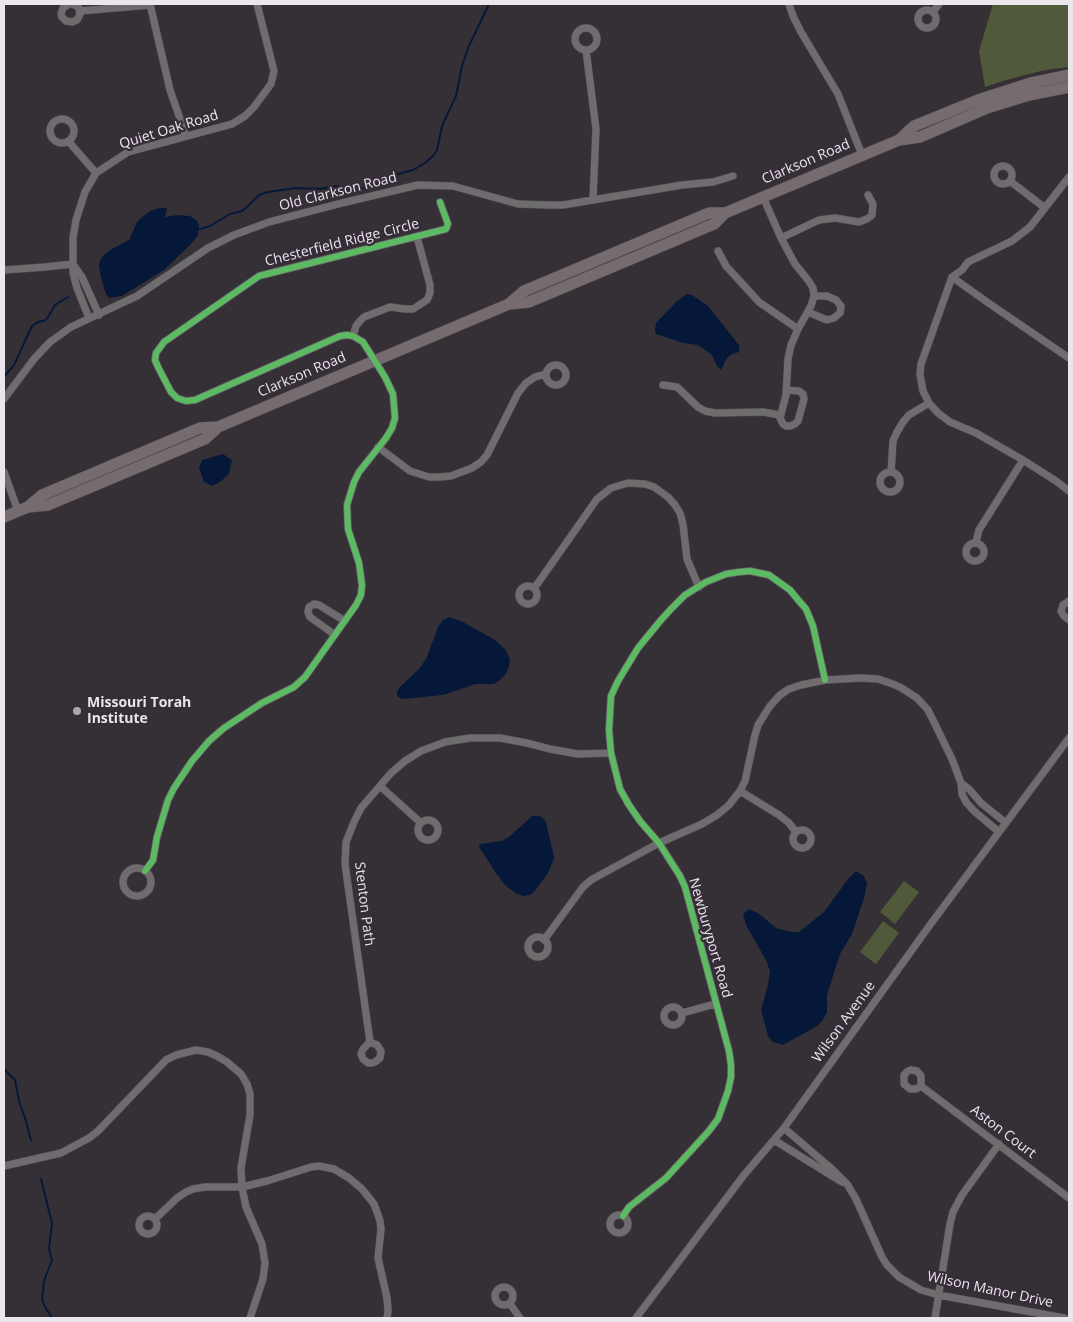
<!DOCTYPE html>
<html>
<head>
<meta charset="utf-8">
<style>
  body { margin:0 }
  #map { position:relative; width:1073px; height:1322px; overflow:hidden; background:#353035; font-family:"Open Sans",sans-serif }
  canvas { display:block }
  .frame { position:absolute; inset:0; border:5px solid #ebe5ec; pointer-events:none }
</style>
</head>
<body>
<div id="map">
<canvas width="1073" height="1322"></canvas>
<div class="frame"></div>
</div>
<script>
const ctx = document.querySelector('canvas').getContext('2d');
ctx.lineJoin = 'round';
function paint(path, color) { ctx.fillStyle = color; ctx.fill(path, 'evenodd'); }
const poly = rows => new Path2D(rows.map(r => 'M' + r).join(''));
function strokePath(path, color, width, dash) { ctx.strokeStyle = color; ctx.lineWidth = width; ctx.lineCap = dash ? 'butt' : 'round'; ctx.setLineDash(dash || []); ctx.stroke(path); }
function drawText(font, color, halo, rows, align = 'center') {
  ctx.font = font + ' "Open Sans",sans-serif'; ctx.lineWidth = 4.5; ctx.setLineDash([]); ctx.textBaseline = 'middle'; ctx.strokeStyle = halo; ctx.fillStyle = color; for (const [text, x, y, turn = 0] of rows) {
    ctx.save(); ctx.translate(x, y); ctx.rotate((+turn || 0) * Math.PI / 180); ctx.textAlign = isNaN(turn) ? turn : align; if (halo) ctx.strokeText(text, 0, 0); ctx.fillText(text, 0, 0); ctx.restore();
  }
}
paint(poly([
  [993,4,1069,4,1069,67,1045,70,1006,80,985,87,979,51],
  [904,881,919,892,895,924,880,912],
  [883,921,899,933,876,964,860,952]
]), '#51593b');
paint(poly([
  [159,208,167,208,165,217,177,215,190,216,196,220,199,225,198,235,192,243,164,270,122,296,109,298,105,292,100,273,99,265,100,261,102,257,110,250,129,240,137,222,141,218,150,211],
  [687,294,692,295,708,306,739,345,739,352,732,354,727,358,721,370,717,366,712,355,698,345,683,343,656,334,655,330,656,323,677,301],
  [223,454,232,460,229,474,220,482,212,486,204,482,199,468,202,460],
  [449,617,463,622,495,640,506,650,510,660,509,666,506,674,500,680,494,684,476,684,443,695,402,699,397,696,397,692,400,687,420,668,427,657,438,627,443,620],
  [532,816,537,816,542,817,546,822,554,857,552,864,548,873,534,892,530,895,524,896,517,894,506,886,495,872,489,862,479,847,480,844,501,841,509,837],
  [856,871,864,876,867,884,864,898,852,934,840,954,827,995,827,1012,823,1020,817,1026,783,1045,773,1042,768,1036,761,1010,768,985,770,972,767,962,746,925,743,914,749,909,758,913,776,928,792,932,799,932,824,912,848,879]
]), '#061839');
strokePath(poly([
  [197,230,210,226,230,214,242,211,247,207,259,195,268,192,296,188,320,189,337,186,345,187,357,190,362,189,383,178,413,170,425,163,433,156,437,150,442,126,456,96,462,66,468,48,489,4],
  [4,377,14,365,32,326,38,322,46,320,48,317,55,305,68,297],
  [4,1069,15,1080,19,1101,26,1121,31,1140],
  [41,1179,52,1223,49,1249,52,1260,44,1281,42,1299,45,1307,52,1318]
]), '#061839', 2);
const minor = poly([
  [69,4,63,8,61,14,62,17,66,21,72,22,77,20,80,14,79,8,77,6,72,4],
  [150,4,170,90,186,136],
  [789,4,793,16,801,32,838,94,862,155],
  '918 19a9 9 0 1 1 18 0a9 9 0 1 1-18 0Z',
  [80,11,150,5],
  [933,12,939,4],
  '575 39a11 11 0 1 1 22 0a11 11 0 1 1-22 0Z',
  [586,50,596,129,593,199],
  '50 131a12 12 0 1 1 24 0a12 12 0 1 1-24 0Z',
  [69,142,96,173],
  '994 175a9 9 0 1 1 18 0a9 9 0 1 1-18 0Z',
  [1069,177,1030,227,1012,241,968,262,962,270,952,277,921,364,920,374,923,391,929,403,938,413,950,422,976,433,1023,460,1056,481,1069,491],
  [1010,181,1045,208],
  [763,197,781,238,795,264,808,280,813,288,814,296,811,306,798,329,791,345,788,359,786,395,780,418,783,424,786,426,790,426,795,424,798,421,804,399,803,394,799,391,786,390],
  [781,238,819,220,835,218,859,222,867,219,872,215,873,204,868,195],
  [718,251,726,266,759,302,798,329],
  [73,264,82,277,99,315],
  [4,270,45,267,73,264],
  [952,277,987,302,1069,358],
  [808,312,827,320,834,318,840,313,841,306,836,300,827,296,814,296],
  [89,318,77,288,73,273,73,238,76,220,85,192,96,173,128,152,232,124,245,116,254,107,271,84,274,71,257,4],
  [353,336,356,326,360,321,364,317,390,307,405,309,413,309,427,300,430,293,430,285,417,237],
  '546 375a10 10 0 1 1 20 0a10 10 0 1 1-20 0Z',
  [663,385,677,387,698,407,705,411,715,413,763,412,780,415],
  [4,399,34,359,50,342,71,327,137,296,208,248,234,235,269,222,342,203,418,185,453,186,518,204,548,205,563,205,682,185,713,182,733,176],
  [378,447,410,471,429,477,440,477,451,476,472,468,481,462,487,455,518,393,526,383,535,377,546,374],
  [4,472,18,511],
  [891,472,893,441,897,432,903,422,909,415,929,403],
  '880 482a10 10 0 1 1 20 0a10 10 0 1 1-20 0Z',
  [976,542,979,530,1023,460],
  '966 552a9 9 0 1 1 18 0a9 9 0 1 1-18 0Z',
  '519 595a9 9 0 1 1 18 0a9 9 0 1 1-18 0Z',
  [534,588,538,583,597,499,611,488,628,483,645,484,654,487,668,497,675,505,680,513,683,524,687,559,699,587],
  [1069,601,1063,605,1061,611,1064,616,1069,620],
  [335,635,310,617,308,612,309,607,314,604,319,605,345,621],
  [961,783,969,789,981,803,1006,823],
  [380,786,421,823],
  [740,791,779,815,789,823,796,832],
  '418 830a10 10 0 1 1 20 0a10 10 0 1 1-20 0Z',
  '793 839a9 9 0 1 1 18 0a9 9 0 1 1-18 0Z',
  '123 882a14 14 0 1 1 28 0a14 14 0 1 1-28 0Z',
  [145,871,153,860,157,837,168,800,174,788,192,761,209,741,224,728,262,703,294,687,305,677,356,605,361,595,362,585,359,563,348,529,347,505,354,482,359,472,386,438,392,428,395,418,393,394,385,377,363,342,353,336,347,335,340,336,195,400,186,401,177,398,171,392,158,367,155,360,156,353,164,342,259,276,446,229,448,224,440,202],
  '528 947a10 10 0 1 1 20 0a10 10 0 1 1-20 0Z',
  [544,940,583,887,591,880,600,875,659,843,702,824,717,815,729,805,740,791,745,781,755,735,758,725,770,706,780,695,789,689,801,685,825,680,861,678,878,679,890,683,900,687,917,698,928,710,932,718,952,759,961,783,962,794,966,802,974,811,999,832],
  '664 1016a9 9 0 1 1 18 0a9 9 0 1 1-18 0Z',
  [682,1013,715,1004],
  [370,1042,345,864,346,842,354,822,361,808,391,773,405,761,421,751,445,742,470,738,500,738,527,743,550,749,578,754,611,753],
  [370,1042,377,1045,381,1051,380,1058,375,1062,372,1063,368,1063,363,1059,361,1054,363,1049,370,1042],
  [911,1070,917,1071,921,1076,921,1086,916,1089,910,1089,904,1084,904,1075,908,1071,911,1070],
  [921,1086,1069,1198],
  [784,1128,833,1170,847,1184,856,1199,882,1257,887,1265,899,1277,921,1290,939,1295,1064,1318],
  [774,1140,842,1182],
  [4,1166,61,1153,89,1138,98,1131,166,1060,176,1055,196,1050,208,1052,217,1056,227,1062,241,1074,247,1084,250,1094,250,1115,241,1168,242,1187,246,1207,262,1244,265,1263,263,1279,250,1318],
  '610 1224a9 9 0 1 1 18 0a9 9 0 1 1-18 0Z',
  '139 1225a9 9 0 1 1 18 0a9 9 0 1 1-18 0Z',
  [623,1216,629,1207,666,1178,708,1132,718,1119,728,1091,731,1077,731,1065,729,1051,685,887,680,876,659,843,640,821,629,805,620,789,611,753,609,730,611,696,618,681,638,648,661,620,671,609,685,595,706,582,726,574,739,572,750,571,769,575,790,590,799,601,806,609,813,626,825,680],
  [155,1219,177,1198,186,1192,193,1189,205,1187,242,1187,267,1181,311,1167,319,1166,334,1169,349,1178,362,1189,374,1204,377,1212,380,1221,381,1229,378,1258,387,1298,388,1311,387,1318],
  '495 1296a9 9 0 1 1 18 0a9 9 0 1 1-18 0Z',
  [510,1304,520,1318],
  [636,1318,744,1175,784,1128,927,929,1069,738],
  [935,1318,950,1224,953,1212,962,1195,999,1144]
]);
const primary = poly([
  [899,140,914,126,978,100,1031,83,1069,75],
  [510,303,524,291,709,213,725,213,899,140,920,137,987,108,1029,95,1069,87],
  [28,507,42,495,200,428,218,427,509,304,529,302,714,224,725,213],
  [4,517,28,507,48,505,205,439,218,427]
]);
strokePath(minor, '#524e52', 8);
strokePath(primary, '#524e52', 12);
strokePath(minor, '#6f6c70', 7);
strokePath(primary, '#766c70', 11);
strokePath(poly([
  [145,871,153,860,157,837,168,800,174,788,192,761,209,741,224,728,262,703,294,687,305,677,356,605,361,595,362,585,359,563,348,529,347,505,354,482,359,472,386,438,392,428,395,418,393,394,385,377,363,342,353,336,347,335,340,336,195,400,186,401,177,398,171,392,158,367,155,360,156,353,164,342,259,276,446,229,448,224,440,202],
  [623,1216,629,1207,666,1178,708,1132,718,1119,728,1091,731,1077,731,1065,729,1051,685,887,680,876,659,843,640,821,629,805,620,789,611,753,609,730,611,696,618,681,638,648,661,620,671,609,685,595,706,582,726,574,739,572,750,571,769,575,790,590,799,601,806,609,813,626,825,680]
]), '#5cba63', 6);
for (const [x, y, r, color] of [
  [77,711,5,"#aba6ac"]
]) { const dot = new Path2D(); dot.arc(x, y, r, 0, 2 * Math.PI); ctx.fillStyle = color; ctx.fill(dot); strokePath(dot, '#362d38', 2); }
drawText('14px', '#ebe5ec', '#362d38', [
  ["Quiet Oak Road",169,130,-17],
  ["Clarkson Road",806,162,-23],
  ["Old Clarkson Road",338,192,-14],
  ["Chesterfield Ridge Circle",342,243,-14],
  ["Clarkson Road",302,375,-23],
  ["Stenton Path",364,904,83],
  ["Newburyport Road",710,938,74],
  ["Wilson Avenue",844,1022,-54],
  ["Aston Court",1003,1132,37],
  ["Wilson Manor Drive",990,1290,12]
]);
drawText('bold 14px', '#ebe5ec', '#362d38', [
  ["Missouri Torah",87,703],
  ["Institute",87,719]
], 'left');
</script>
</body>
</html>
